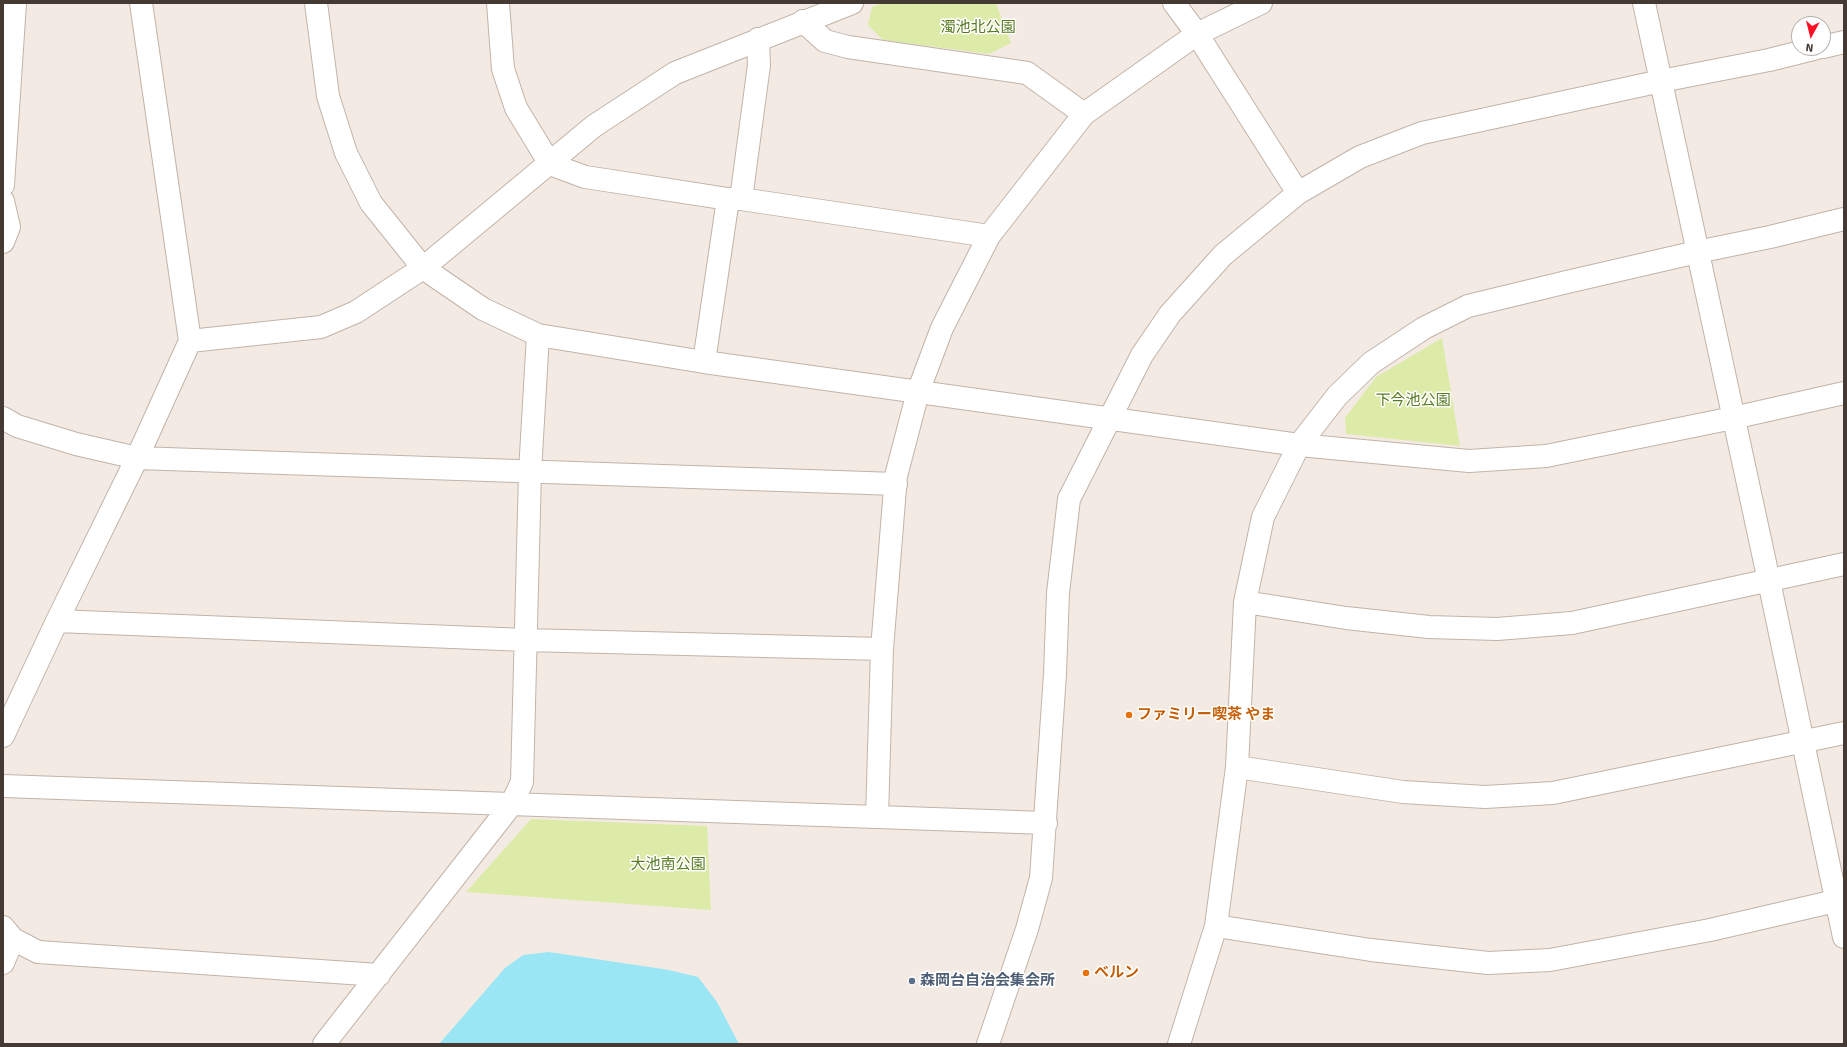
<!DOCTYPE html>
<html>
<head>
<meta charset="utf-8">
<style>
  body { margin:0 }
  #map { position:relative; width:1847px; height:1047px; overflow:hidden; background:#f3ebe3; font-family:Signika,sans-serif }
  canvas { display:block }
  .frame { position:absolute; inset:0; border:4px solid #453a33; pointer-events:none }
  .north { position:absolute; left:1791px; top:16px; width:40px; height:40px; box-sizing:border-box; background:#fff; border:1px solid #b5b0ad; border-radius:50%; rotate:187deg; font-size:11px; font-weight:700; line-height:16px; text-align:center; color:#453a33 }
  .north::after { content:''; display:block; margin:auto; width:14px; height:18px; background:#ff0e24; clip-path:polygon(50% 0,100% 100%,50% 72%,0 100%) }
</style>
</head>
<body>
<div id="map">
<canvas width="1847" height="1047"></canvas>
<div class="frame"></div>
<div class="north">N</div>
</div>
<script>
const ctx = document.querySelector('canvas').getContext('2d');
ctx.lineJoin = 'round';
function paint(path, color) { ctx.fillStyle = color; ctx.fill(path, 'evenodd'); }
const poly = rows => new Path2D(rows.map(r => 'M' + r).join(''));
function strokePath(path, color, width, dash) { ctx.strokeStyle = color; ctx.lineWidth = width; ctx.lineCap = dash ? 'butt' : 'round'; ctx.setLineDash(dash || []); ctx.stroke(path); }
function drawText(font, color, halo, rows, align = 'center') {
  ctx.font = font + ' Signika,"Noto Sans JP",sans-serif'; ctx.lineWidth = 3; ctx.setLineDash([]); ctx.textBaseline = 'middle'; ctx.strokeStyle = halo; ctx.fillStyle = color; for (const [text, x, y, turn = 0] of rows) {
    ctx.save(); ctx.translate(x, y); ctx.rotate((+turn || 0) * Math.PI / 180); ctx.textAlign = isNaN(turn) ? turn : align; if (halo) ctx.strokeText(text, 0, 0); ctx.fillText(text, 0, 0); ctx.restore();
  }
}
paint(poly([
  [883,3,996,3,1011,43,989,54,883,40,868,25,872,7],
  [1442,338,1460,446,1346,434,1345,418,1376,377],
  [531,819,707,826,711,910,466,892]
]), '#ddeba9');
paint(poly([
  [549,952,669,970,698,977,717,1002,739,1044,439,1044,505,968,523,955]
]), '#9be6f5');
const minor = poly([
  [316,3,328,96,346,153,371,203,423,268,483,309,538,335,704,362,1299,445,1469,461,1546,456,1733,418,1844,393],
  [498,3,503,69,516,108,550,164,585,177,605,180,728,199,741,199,989,236,942,328,918,392,896,476,882,649,877,817],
  [1174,3,1197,34,1298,193],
  [1644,3,1769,581,1844,937],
  [803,21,825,41,848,47,1027,73,1084,114],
  [1823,47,1844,42],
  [3,185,15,3],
  [741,199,759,65,758,39],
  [3,201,9,227,3,242],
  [989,236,1084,114,1197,34,1261,3],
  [190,341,321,327,356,312,423,268,594,126,675,73,852,3],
  [704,362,728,199],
  [3,418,17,426,76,444,137,458,896,484],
  [1245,602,1346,618,1429,627,1497,629,1572,623,1844,564],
  [57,621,526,640,882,649],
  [3,736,57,621,137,458,190,341,141,3],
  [1237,767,1245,602,1263,517,1299,445,1337,396,1371,363,1424,328,1468,306,1567,282,1697,252,1770,237,1844,219],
  [3,786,1046,823],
  [1216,926,1371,950,1488,963,1550,960,1710,930,1844,899],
  [3,927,13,939,38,952,379,975],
  [3,963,13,939],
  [324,1044,511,805,522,782,530,472,538,335],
  [988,1044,1027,929,1041,878,1055,674,1058,593,1069,499,1142,355,1170,314,1223,255,1298,193,1360,157,1422,133,1661,81,1769,60,1817,48],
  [1179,1044,1216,926,1237,767,1403,792,1485,797,1553,793,1844,733]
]);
strokePath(minor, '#c2b3a8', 24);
strokePath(minor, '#fff', 22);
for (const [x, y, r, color] of [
  [1129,715,4,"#e8710a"],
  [1086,973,4,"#e8710a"],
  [912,981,4,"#5c6f8a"]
]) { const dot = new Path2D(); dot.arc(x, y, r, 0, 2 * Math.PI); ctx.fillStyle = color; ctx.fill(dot); strokePath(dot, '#fff', 1.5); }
drawText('15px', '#597b23', '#fff', [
  ["濁池北公園",978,28],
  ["下今池公園",1413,401],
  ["大池南公園",668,865]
]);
drawText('bold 15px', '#c56008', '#fff', [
  ["ファミリー喫茶 やま",1137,715],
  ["ベルン",1094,973]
], 'left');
drawText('bold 15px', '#4e5e75', '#fff', [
  ["森岡台自治会集会所",920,981]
], 'left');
</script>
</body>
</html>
